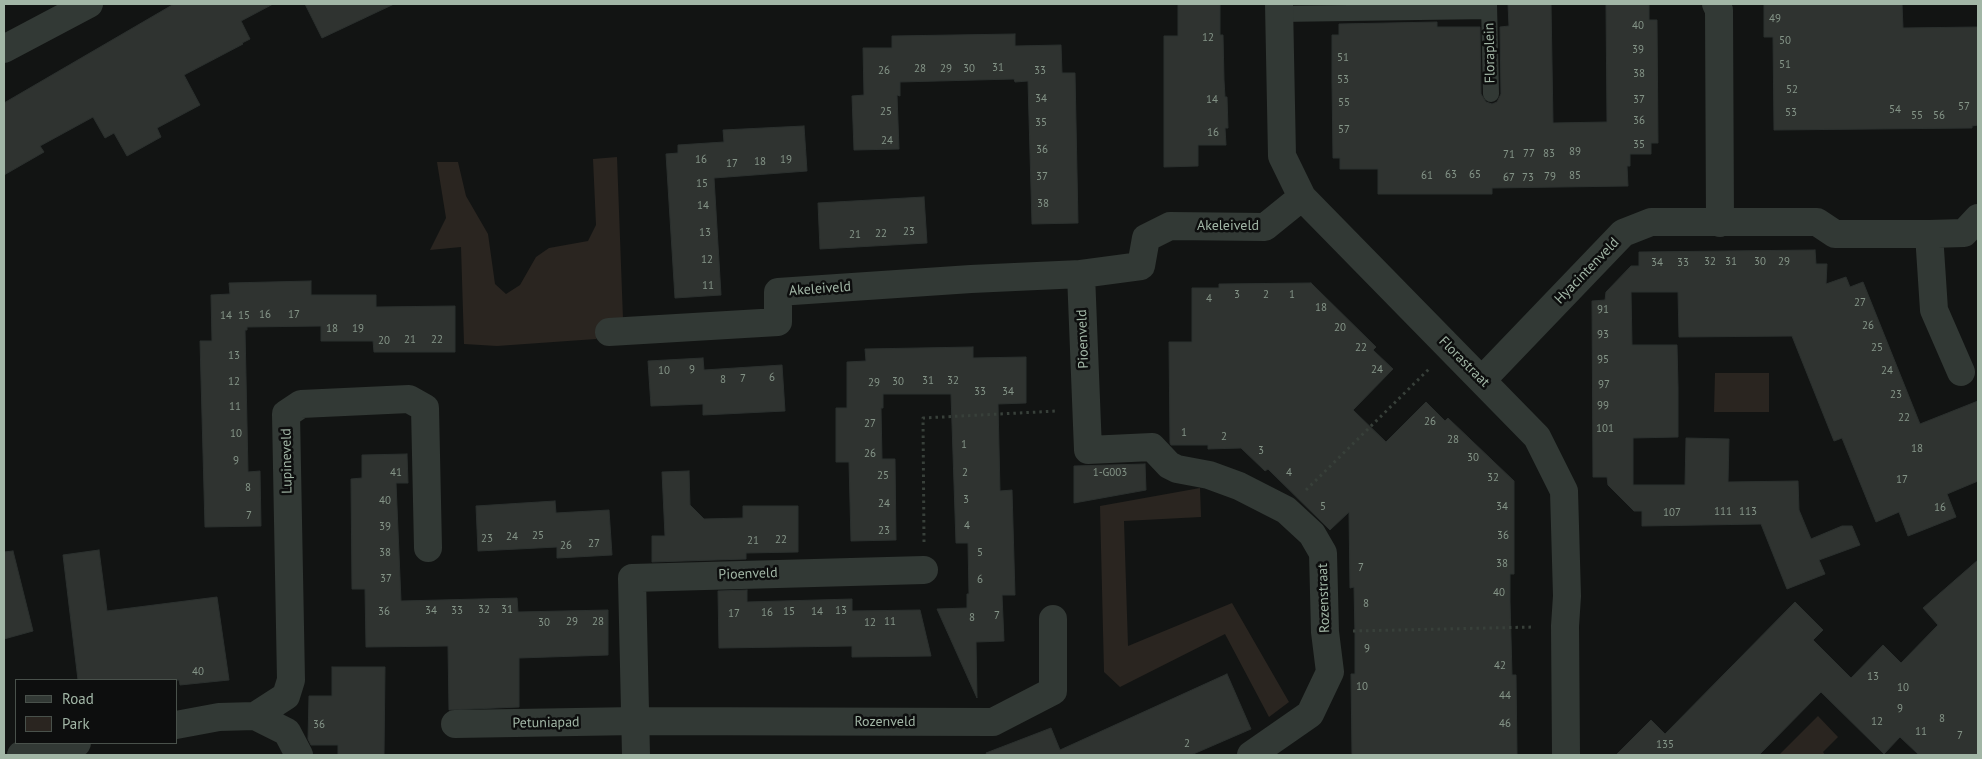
<!DOCTYPE html>
<html>
<head>
<meta charset="utf-8">
<style>
  body { margin:0 }
  #map { position:relative; width:1982px; height:759px; overflow:hidden; background:#121413; font-family:"PT Sans",sans-serif }
  canvas { display:block }
  .frame { position:absolute; inset:0; border:5px solid #a2b6a6; pointer-events:none }
  .legend { position:absolute; left:15px; top:679px; width:162px; height:65px; box-sizing:border-box; background:#0d0e0e; border:1px solid #49514b; margin:0; padding:6px 9px; list-style:none; font-size:15px; color:#a2b6a6 }
  .legend li { display:flex; align-items:center; gap:10px; height:25px }
  .legend b { width:25px; border:1px solid #49514b }
</style>
</head>
<body>
<div id="map">
<canvas width="1982" height="759"></canvas>
<div class="frame"></div>
<ul class="legend">
<li><b style="height:6px;background:#323935"></b>Road</li>
<li><b style="height:14px;background:#2a2520"></b>Park</li>
</ul>
</div>
<script>
const ctx = document.querySelector('canvas').getContext('2d');
ctx.lineJoin = 'round';
function paint(path, color) { ctx.fillStyle = color; ctx.fill(path, 'evenodd'); }
const poly = rows => new Path2D(rows.map(r => 'M' + r).join(''));
function strokePath(path, color, width, dash) { ctx.strokeStyle = color; ctx.lineWidth = width; ctx.lineCap = dash ? 'butt' : 'round'; ctx.setLineDash(dash || []); ctx.stroke(path); }
function drawText(font, color, halo, rows, align = 'center') {
  ctx.font = font + ' "PT Sans",sans-serif'; ctx.lineWidth = 5; ctx.setLineDash([]); ctx.textBaseline = 'middle'; ctx.strokeStyle = halo; ctx.fillStyle = color; for (const [text, x, y, turn = 0] of rows) {
    ctx.save(); ctx.translate(x, y); ctx.rotate((+turn || 0) * Math.PI / 180); ctx.textAlign = isNaN(turn) ? turn : align; if (halo) ctx.strokeText(text, 0, 0); ctx.fillText(text, 0, 0); ctx.restore();
  }
}
paint(poly([
  [617,157,623,319,613,319,596,339,497,346,464,344,461,247,430,250,446,218,437,162,458,162,466,196,488,234,495,284,506,294,520,285,536,257,549,248,588,241,596,225,593,159],
  [1715,373,1769,373,1769,412,1714,412],
  [1200,488,1201,517,1124,521,1128,646,1232,603,1289,702,1269,717,1225,634,1120,687,1104,672,1100,506],
  [1818,716,1838,737,1823,752,1825,755,1779,755]
]), '#2a2520');
const building = poly([
  [174,4,273,4,241,21,250,39,242,43,243,44,184,75,200,105,157,128,161,137,127,156,114,133,105,138,93,117,40,146,44,152,4,175,4,103,174,4],
  [305,4,394,4,322,38,305,4],
  [1178,4,1220,4,1220,35,1223,35,1224,80,1225,97,1227,97,1228,128,1225,128,1226,145,1198,145,1198,166,1164,167,1164,36,1178,36,1178,4],
  [1508,4,1551,4,1553,123,1607,122,1606,4,1649,4,1649,20,1657,20,1658,143,1651,143,1651,154,1630,154,1630,166,1627,166,1628,186,1492,188,1492,194,1378,194,1378,169,1340,169,1340,158,1333,158,1332,83,1332,35,1339,35,1339,24,1437,22,1437,27,1480,27,1481,94,1486,102,1492,104,1497,102,1501,94,1500,27,1509,26,1508,4],
  [1764,4,1902,4,1903,28,1978,27,1978,125,1972,126,1972,128,1774,130,1773,37,1764,37,1764,4],
  [1015,34,1015,46,1061,45,1062,73,1075,73,1078,223,1032,224,1028,81,1015,82,1014,79,900,82,900,96,897,95,899,149,854,150,852,96,864,95,863,48,892,48,892,36,1015,34],
  [804,126,807,171,714,178,721,295,675,298,666,154,678,153,678,145,724,142,723,130,804,126],
  [924,197,927,243,820,249,818,203,924,197],
  [1815,250,1816,264,1827,264,1826,284,1846,277,1850,287,1863,282,1920,424,1978,401,1978,481,1947,494,1956,517,1908,536,1899,512,1876,522,1842,438,1834,441,1792,336,1679,337,1678,292,1631,292,1632,345,1677,345,1678,387,1678,437,1633,438,1633,485,1685,485,1686,438,1729,439,1728,482,1798,481,1799,510,1811,539,1842,526,1852,526,1860,545,1819,560,1825,574,1787,589,1761,524,1642,526,1642,511,1634,511,1608,485,1607,477,1593,477,1592,301,1605,300,1606,292,1631,266,1639,266,1639,252,1815,250],
  [311,281,311,295,376,295,376,307,455,306,455,352,374,352,373,341,321,341,321,326,247,327,247,330,245,330,248,472,260,471,261,526,205,527,200,341,212,341,211,295,230,294,229,283,311,281],
  [1311,283,1376,347,1373,350,1393,369,1353,410,1386,442,1426,402,1445,421,1448,418,1514,481,1514,574,1510,574,1510,601,1512,675,1516,675,1517,755,1352,755,1351,674,1355,674,1355,635,1354,587,1350,588,1349,512,1330,530,1268,469,1265,471,1241,448,1208,449,1208,445,1171,445,1170,443,1169,342,1192,342,1192,288,1219,288,1219,284,1311,283],
  [973,347,973,358,1026,357,1026,403,998,404,1000,491,1012,490,1015,595,1002,595,1004,641,976,642,977,698,937,609,967,608,967,594,969,594,968,543,956,543,951,394,883,394,883,408,881,408,882,459,895,459,896,540,851,541,849,462,836,462,836,408,847,408,847,362,866,361,865,349,973,347],
  [703,358,704,370,782,365,785,411,703,415,703,404,651,406,648,361,703,358],
  [407,454,408,483,396,483,401,601,517,598,518,612,608,610,608,655,519,658,519,707,449,710,448,646,366,647,365,589,352,589,351,479,362,478,362,455,407,454],
  [1145,464,1146,490,1074,503,1074,466,1145,464],
  [689,471,690,505,704,519,743,518,743,506,798,506,798,552,746,553,746,559,652,562,652,536,665,536,662,472,689,471],
  [555,501,556,513,609,510,612,555,557,558,557,547,478,551,476,506,555,501],
  [99,550,107,611,217,597,229,680,180,685,179,680,78,680,63,555,99,550],
  [13,551,33,631,4,639,4,552,13,551],
  [1978,560,1978,755,1919,755,1900,737,1884,754,1821,692,1759,755,1616,755,1651,720,1665,734,1795,602,1823,630,1813,640,1851,678,1883,645,1901,663,1938,625,1923,608,1978,560],
  [747,590,747,602,852,599,852,611,920,610,931,656,852,657,852,646,719,648,718,591,747,590],
  [332,667,385,667,384,755,338,755,338,745,311,745,308,739,309,696,332,696,332,667],
  [1227,674,1251,729,1191,755,987,755,986,753,1051,728,1060,750,1227,674]
]);
paint(building, '#2f3330');
strokePath(building, '#2b302e', 1);
strokePath(poly([
  [1306,490,1430,368],
  [924,542,923,418,1057,411],
  [1353,631,1535,627]
]), '#38403a', 3, [2.5, 4]);
strokePath(poly([
  [1489,4,1491,94],
  [1279,14,1489,11]
]), '#323935', 16);
strokePath(poly([
  [1279,4,1282,156,1302,197,1537,437,1564,491,1567,596,1565,626,1566,755],
  [1716,4,1719,10,1720,223],
  [4,49,89,4],
  [1929,234,1934,310,1961,372],
  [1081,274,1141,266,1146,238,1170,226,1265,227,1302,197],
  [609,332,778,322,778,292,971,279,1081,274,1088,450,1152,447,1169,465,1177,469,1209,475,1239,486,1286,510,1312,534,1323,553,1325,632,1330,672,1310,714,1251,755],
  [1482,380,1623,233,1651,222,1817,222,1835,234,1929,234,1964,233,1978,218],
  [255,716,286,696,291,680,286,414,301,404,409,399,425,408,428,548],
  [455,724,636,721,993,722,1053,691,1053,619],
  [176,725,219,717,255,716,287,732,299,755],
  [21,755,40,749,77,743],
  [636,755,632,578,924,570]
]), '#323935', 28);
drawText('11px', '#859588', null, [
  ["49",1775,19],
  ["40",1638,26],
  ["12",1208,38],
  ["50",1785,41],
  ["39",1638,50],
  ["51",1343,58],
  ["51",1785,65],
  ["31",998,68],
  ["28",920,69],
  ["29",946,69],
  ["30",969,69],
  ["26",884,71],
  ["33",1040,71],
  ["38",1639,74],
  ["53",1343,80],
  ["52",1792,90],
  ["34",1041,99],
  ["14",1212,100],
  ["37",1639,100],
  ["55",1344,103],
  ["57",1964,107],
  ["54",1895,110],
  ["25",886,112],
  ["53",1791,113],
  ["55",1917,116],
  ["56",1939,116],
  ["36",1639,121],
  ["35",1041,123],
  ["57",1344,130],
  ["16",1213,133],
  ["24",887,141],
  ["35",1639,145],
  ["36",1042,150],
  ["89",1575,152],
  ["77",1529,154],
  ["83",1549,154],
  ["71",1509,155],
  ["16",701,160],
  ["19",786,160],
  ["18",760,162],
  ["17",732,164],
  ["63",1451,175],
  ["65",1475,175],
  ["61",1427,176],
  ["85",1575,176],
  ["37",1042,177],
  ["79",1550,177],
  ["67",1509,178],
  ["73",1528,178],
  ["15",702,184],
  ["38",1043,204],
  ["14",703,206],
  ["23",909,232],
  ["13",705,233],
  ["22",881,234],
  ["21",855,235],
  ["12",707,260],
  ["32",1710,262],
  ["31",1731,262],
  ["30",1760,262],
  ["29",1784,262],
  ["34",1657,263],
  ["33",1683,263],
  ["11",708,286],
  ["3",1237,295],
  ["2",1266,295],
  ["1",1292,295],
  ["4",1209,299],
  ["27",1860,303],
  ["18",1321,308],
  ["91",1603,310],
  ["16",265,315],
  ["17",294,315],
  ["14",226,316],
  ["15",244,316],
  ["26",1868,326],
  ["20",1340,328],
  ["18",332,329],
  ["19",358,329],
  ["93",1603,335],
  ["21",410,340],
  ["22",437,340],
  ["20",384,341],
  ["22",1361,348],
  ["25",1877,348],
  ["13",234,356],
  ["95",1603,360],
  ["9",692,370],
  ["24",1377,370],
  ["10",664,371],
  ["24",1887,371],
  ["6",772,378],
  ["7",743,379],
  ["8",723,380],
  ["31",928,381],
  ["32",953,381],
  ["12",234,382],
  ["30",898,382],
  ["29",874,383],
  ["97",1604,385],
  ["33",980,392],
  ["34",1008,392],
  ["23",1896,395],
  ["99",1603,406],
  ["11",235,407],
  ["22",1904,418],
  ["26",1430,422],
  ["27",870,424],
  ["101",1605,429],
  ["1",1184,433],
  ["10",236,434],
  ["2",1224,437],
  ["28",1453,440],
  ["1",964,445],
  ["18",1917,449],
  ["3",1261,451],
  ["26",870,454],
  ["30",1473,458],
  ["9",236,461],
  ["41",396,473],
  ["2",965,473],
  ["1-G003",1110,473],
  ["4",1289,473],
  ["25",883,476],
  ["32",1493,478],
  ["17",1902,480],
  ["8",248,488],
  ["3",966,500],
  ["40",385,501],
  ["24",884,504],
  ["5",1323,507],
  ["34",1502,507],
  ["16",1940,508],
  ["111",1723,512],
  ["113",1748,512],
  ["107",1672,513],
  ["7",249,516],
  ["4",967,526],
  ["39",385,527],
  ["23",884,531],
  ["25",538,536],
  ["36",1503,536],
  ["24",512,537],
  ["23",487,539],
  ["22",781,540],
  ["21",753,541],
  ["27",594,544],
  ["26",566,546],
  ["38",385,553],
  ["5",980,553],
  ["38",1502,564],
  ["7",1361,568],
  ["37",386,579],
  ["6",980,580],
  ["40",1499,593],
  ["8",1366,604],
  ["32",484,610],
  ["31",507,610],
  ["34",431,611],
  ["33",457,611],
  ["13",841,611],
  ["36",384,612],
  ["15",789,612],
  ["14",817,612],
  ["16",767,613],
  ["17",734,614],
  ["7",997,616],
  ["8",972,618],
  ["29",572,622],
  ["28",598,622],
  ["11",890,622],
  ["30",544,623],
  ["12",870,623],
  ["9",1367,649],
  ["42",1500,666],
  ["40",198,672],
  ["13",1873,677],
  ["10",1362,687],
  ["10",1903,688],
  ["44",1505,696],
  ["9",1900,709],
  ["8",1942,719],
  ["12",1877,722],
  ["46",1505,724],
  ["36",319,725],
  ["11",1921,732],
  ["7",1960,736],
  ["2",1187,744],
  ["135",1665,745]
]);
drawText('14px', '#a2b6a6', '#0d0e0e', [
  ["Floraplein",1490,53,-91],
  ["Akeleiveld",1228,226],
  ["Hyacintenveld",1587,271,-46],
  ["Akeleiveld",820,289,-4],
  ["Pioenveld",1083,339,-92],
  ["Florastraat",1464,362,45],
  ["Lupineveld",287,461,-91],
  ["Pioenveld",748,574,-2],
  ["Rozenstraat",1324,598,-92],
  ["Rozenveld",885,722],
  ["Petuniapad",546,723,-1]
]);
</script>
</body>
</html>
